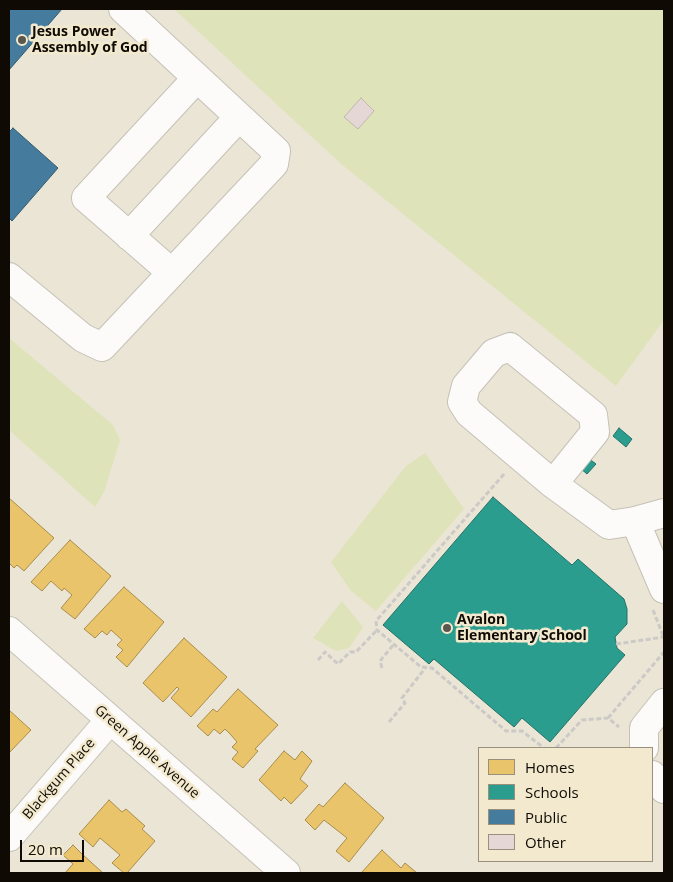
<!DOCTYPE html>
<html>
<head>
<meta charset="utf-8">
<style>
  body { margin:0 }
  #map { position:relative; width:673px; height:882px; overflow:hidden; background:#ebe5d6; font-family:"Open Sans",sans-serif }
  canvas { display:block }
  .frame { position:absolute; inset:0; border:10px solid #0f0b04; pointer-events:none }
  .legend { position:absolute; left:478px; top:747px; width:175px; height:115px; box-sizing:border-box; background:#f3e9ce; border:1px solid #98907d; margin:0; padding:6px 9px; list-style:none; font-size:15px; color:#0f0b04 }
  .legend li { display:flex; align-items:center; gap:10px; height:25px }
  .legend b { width:25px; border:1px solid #98907d }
  .scale { position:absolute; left:20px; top:840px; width:64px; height:22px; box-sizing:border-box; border:2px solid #0f0b04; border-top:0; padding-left:6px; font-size:15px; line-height:18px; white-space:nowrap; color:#0f0b04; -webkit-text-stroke:4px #f3e9ce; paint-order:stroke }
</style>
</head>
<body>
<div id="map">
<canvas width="673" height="882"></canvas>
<div class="frame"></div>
<ul class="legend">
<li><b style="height:14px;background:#e9c46a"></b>Homes</li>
<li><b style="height:14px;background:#2a9d8f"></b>Schools</li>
<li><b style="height:14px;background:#457b9d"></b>Public</li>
<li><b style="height:14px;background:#e5d7d5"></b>Other</li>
</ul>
<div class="scale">20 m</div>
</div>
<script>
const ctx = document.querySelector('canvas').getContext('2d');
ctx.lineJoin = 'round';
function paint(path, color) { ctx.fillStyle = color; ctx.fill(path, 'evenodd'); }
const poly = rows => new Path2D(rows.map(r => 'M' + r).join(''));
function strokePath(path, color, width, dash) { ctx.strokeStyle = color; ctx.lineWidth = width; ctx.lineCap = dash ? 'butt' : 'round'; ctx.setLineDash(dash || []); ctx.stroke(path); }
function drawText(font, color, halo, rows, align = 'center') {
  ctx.font = font + ' "Open Sans",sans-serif'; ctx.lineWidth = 5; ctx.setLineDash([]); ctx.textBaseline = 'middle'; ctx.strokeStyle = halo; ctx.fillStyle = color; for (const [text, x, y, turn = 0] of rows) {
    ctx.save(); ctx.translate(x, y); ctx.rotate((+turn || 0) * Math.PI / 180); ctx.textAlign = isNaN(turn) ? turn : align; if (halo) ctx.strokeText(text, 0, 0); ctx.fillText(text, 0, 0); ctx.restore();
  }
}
paint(poly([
  [174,9,664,9,664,320,616,386,340,163],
  [9,338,113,425,120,440,104,492,95,507,9,430],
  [425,453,464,509,376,611,351,591,331,562,405,467],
  [342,601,363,627,349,648,336,651,313,638]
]), '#dfe3b9');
const homes = poly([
  [9,498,54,538,24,571,17,565,14,568,9,563,9,498],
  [70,540,111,576,75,619,61,608,72,595,64,588,62,591,51,581,42,591,31,582,70,540],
  [124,587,164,622,127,667,116,657,123,650,117,645,122,640,111,630,107,635,102,631,95,638,84,629,124,587],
  [184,638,227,677,191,717,171,698,179,689,177,687,163,702,143,683,184,638],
  [238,689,278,725,255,749,258,751,243,768,232,759,238,752,232,747,237,742,231,735,225,729,220,734,214,729,208,736,197,726,213,709,217,712,238,689],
  [9,710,31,730,9,753,9,710],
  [284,751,295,760,302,751,312,761,300,779,308,786,291,804,284,797,281,801,259,780,284,751],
  [345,783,384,818,349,862,336,851,347,838,324,820,315,830,305,820,319,804,323,807,345,783],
  [109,800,122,812,126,809,145,826,142,829,155,841,127,873,124,873,112,863,120,855,100,838,93,847,79,834,109,800],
  [73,845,82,854,103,873,65,873,73,864,63,855,73,845],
  [382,850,401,868,405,863,417,873,364,873,362,872,382,850]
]);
paint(homes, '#e9c46a');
strokePath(homes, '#a88c4b', 1);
const schools = poly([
  [619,428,632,439,626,447,613,436,619,428],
  [588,458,596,464,587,474,580,468,588,458],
  [493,497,572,565,578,559,624,599,627,609,627,624,615,637,617,648,625,655,550,742,522,718,514,727,434,659,429,664,383,625,493,497]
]);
paint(schools, '#2a9d8f');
strokePath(schools, '#227165', 1);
const public = poly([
  [9,9,62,9,9,70,9,9],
  [13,128,58,168,12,221,9,218,9,132,13,128]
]);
paint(public, '#457b9d');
strokePath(public, '#35596f', 1);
const building = poly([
  [361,98,374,111,358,129,344,117,361,98]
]);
paint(building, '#e5d7d5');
strokePath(building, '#beb6b1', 1);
const minor = poly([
  [129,236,239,117],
  [171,272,86,198,197,78],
  [9,277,83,338,102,347,274,164,276,151,123,9],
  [553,484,595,432,593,415,510,347,494,353,466,386,462,402,469,413,553,484,609,525,635,521],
  [664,513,635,521,664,589],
  [9,631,286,873],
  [644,748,644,728,664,703],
  [652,775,664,789],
  [9,837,110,720]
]);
strokePath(minor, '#c5c1b6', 30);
strokePath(poly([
  [504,474,376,621,377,630,421,667,432,668,506,731,522,731,544,748],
  [653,610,664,638],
  [616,644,664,637],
  [318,660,325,652,338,664,350,652,356,652,377,630],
  [382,668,380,661,394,644],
  [608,718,664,652],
  [389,722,405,703,402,698,426,667],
  [556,748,582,720,608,718,619,727]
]), '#cccac6', 3, [5, 2.5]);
strokePath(minor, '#fcfbf9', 28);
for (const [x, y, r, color] of [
  [22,40,5,"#5c574e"],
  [447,628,5,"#5c574e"]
]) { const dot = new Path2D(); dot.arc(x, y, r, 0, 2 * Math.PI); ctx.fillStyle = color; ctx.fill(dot); strokePath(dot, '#f3e9ce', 2); }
drawText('bold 14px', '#0f0b04', '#f3e9ce', [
  ["Jesus Power",32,32],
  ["Assembly of God",32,48],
  ["Avalon",457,620],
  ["Elementary School",457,636]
], 'left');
drawText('14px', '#0f0b04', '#f3e9ce', [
  ["Green Apple Avenue",147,752,41],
  ["Blackgum Place",59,779,-49]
]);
</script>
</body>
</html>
